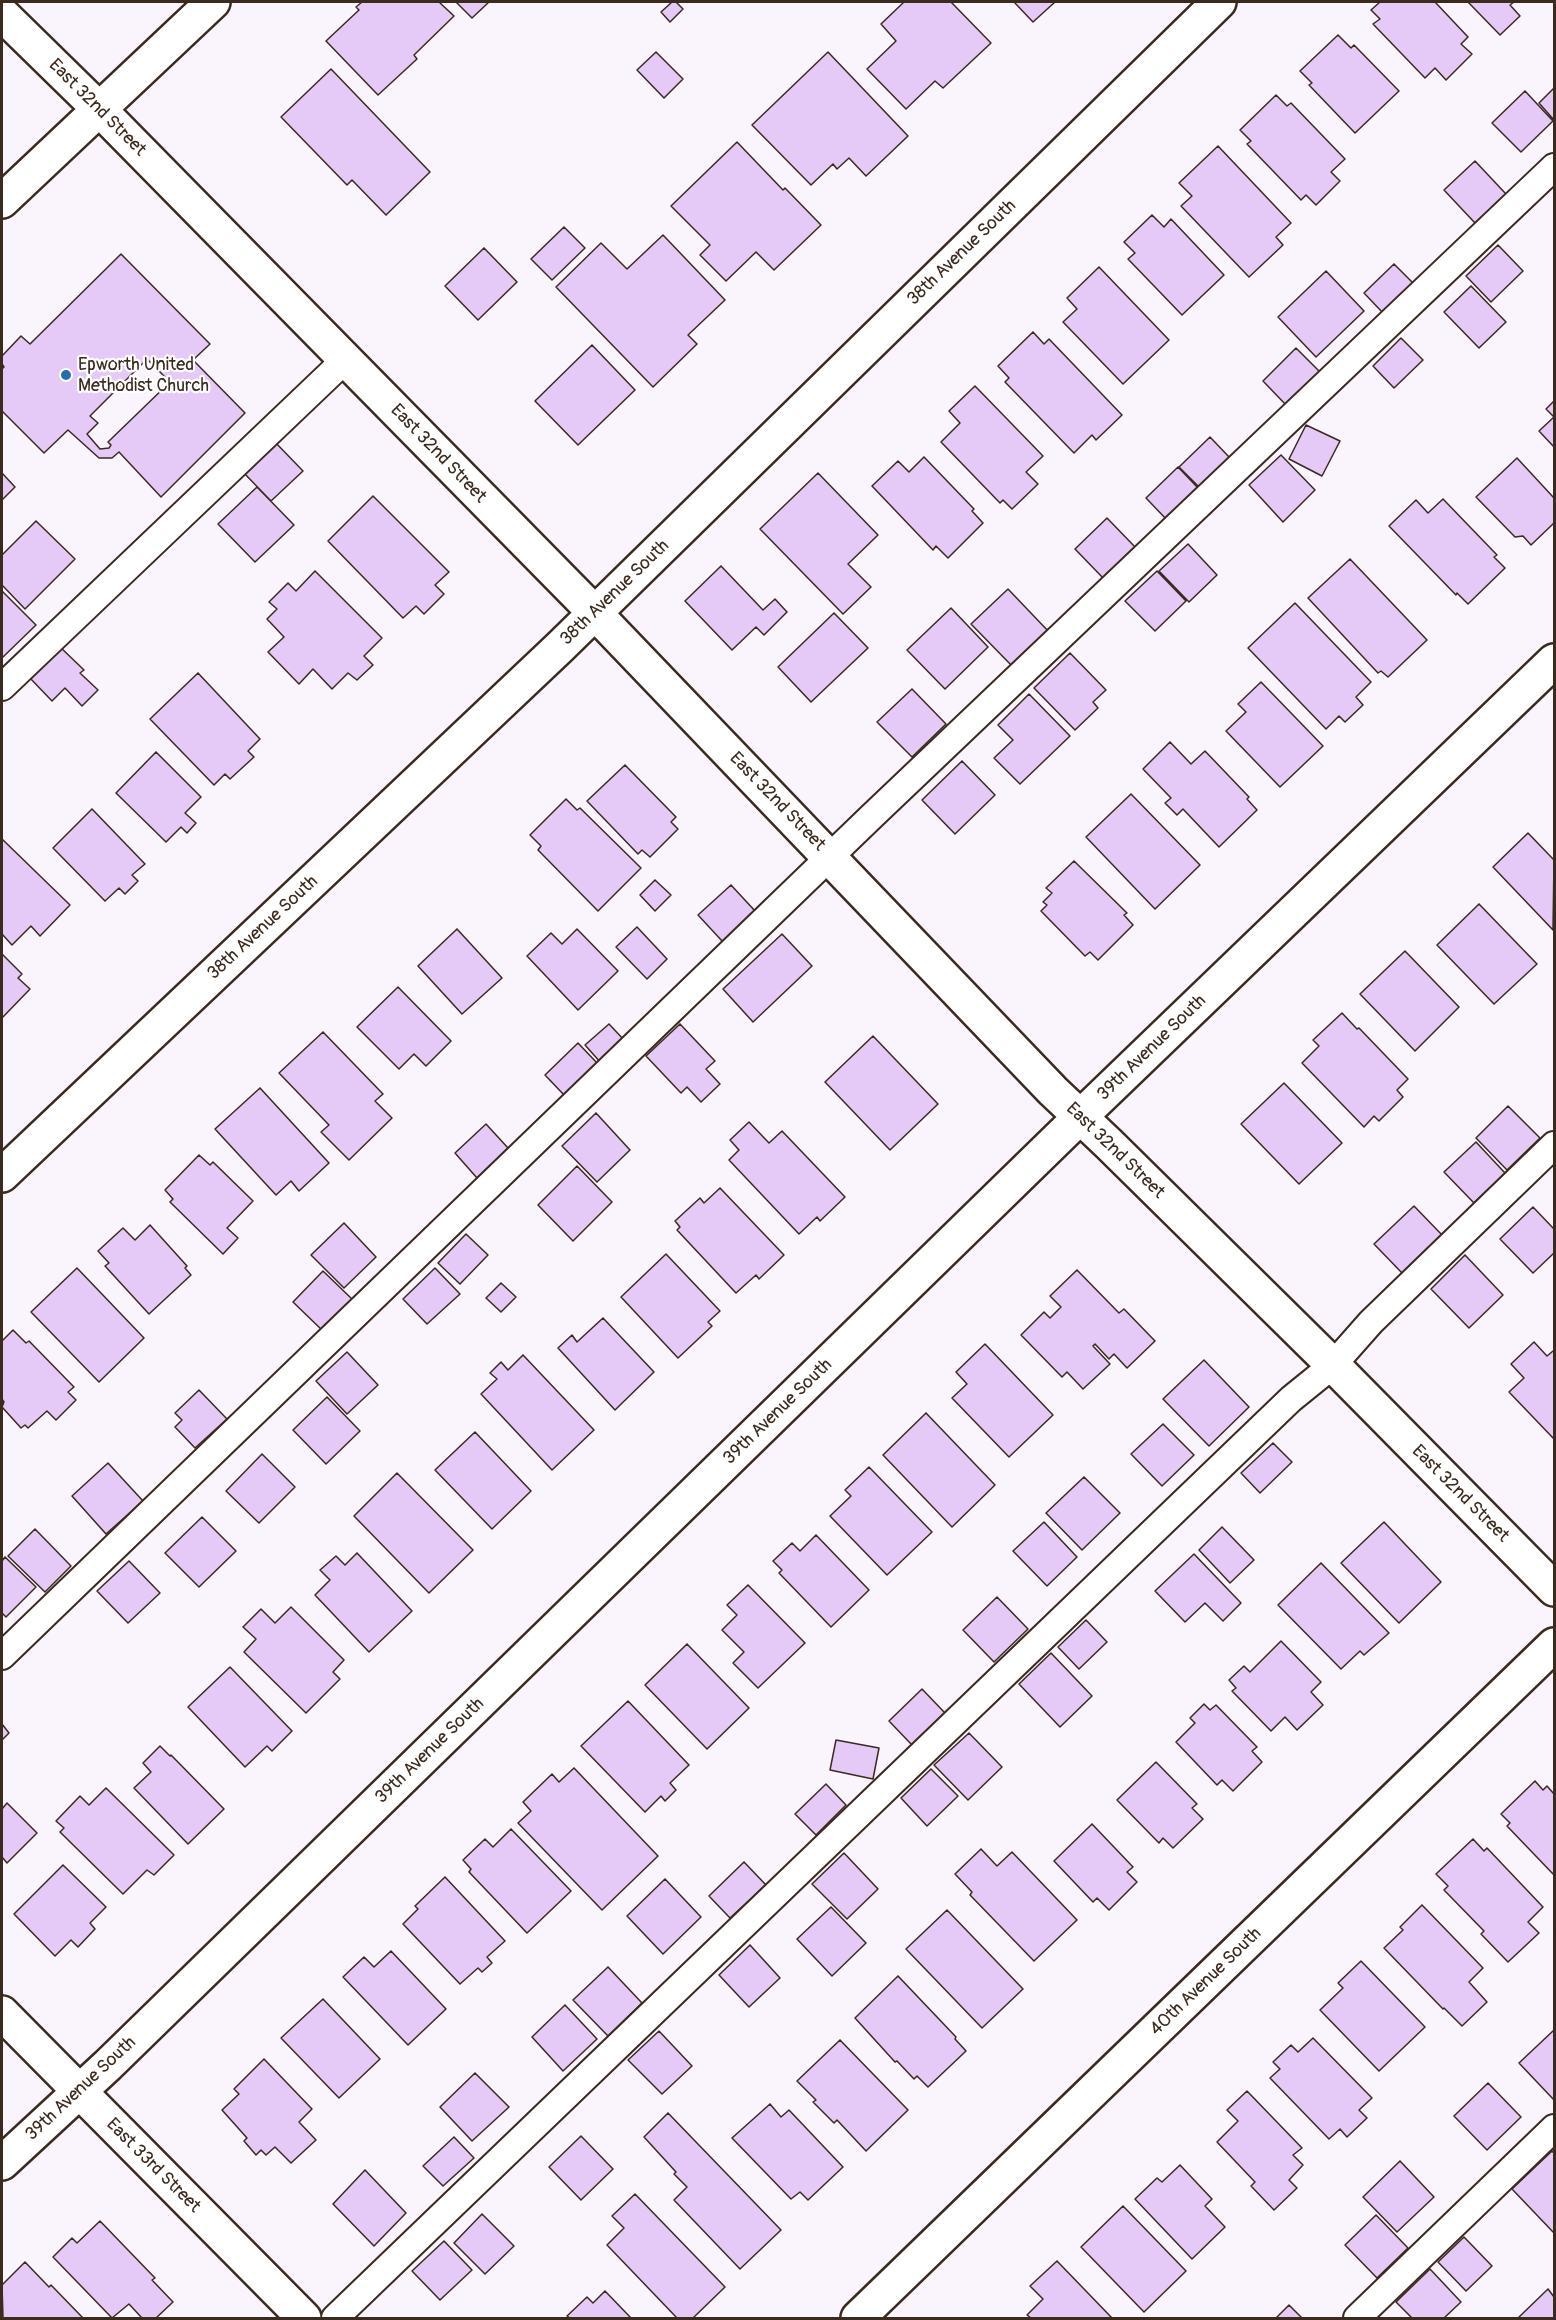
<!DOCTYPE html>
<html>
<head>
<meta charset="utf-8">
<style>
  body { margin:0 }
  #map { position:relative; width:1556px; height:2320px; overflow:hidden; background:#faf4fd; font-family:Pangolin,sans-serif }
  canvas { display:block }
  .frame { position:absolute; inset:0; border:3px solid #3b2a1e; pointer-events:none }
</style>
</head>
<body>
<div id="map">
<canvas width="1556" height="2320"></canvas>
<div class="frame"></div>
</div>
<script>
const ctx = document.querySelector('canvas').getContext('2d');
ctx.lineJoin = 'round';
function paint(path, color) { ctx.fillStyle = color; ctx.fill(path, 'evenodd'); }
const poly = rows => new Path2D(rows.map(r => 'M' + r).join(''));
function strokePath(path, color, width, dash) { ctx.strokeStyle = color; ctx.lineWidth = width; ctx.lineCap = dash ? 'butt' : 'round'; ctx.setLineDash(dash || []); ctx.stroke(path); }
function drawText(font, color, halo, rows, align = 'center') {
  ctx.font = font + ' Pangolin,sans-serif'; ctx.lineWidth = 4.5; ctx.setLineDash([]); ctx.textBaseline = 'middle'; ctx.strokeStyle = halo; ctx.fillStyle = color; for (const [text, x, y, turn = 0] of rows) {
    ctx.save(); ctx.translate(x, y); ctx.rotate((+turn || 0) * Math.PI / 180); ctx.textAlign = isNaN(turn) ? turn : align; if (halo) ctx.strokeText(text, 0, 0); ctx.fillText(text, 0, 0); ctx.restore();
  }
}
const building = poly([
  [362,2,439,2,454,16,414,55,417,59,378,95,326,41,359,10,356,7,362,2],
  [456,2,489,2,472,18,456,2],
  [672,2,676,2,683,9,670,22,661,12,672,2],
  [904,2,951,2,991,43,943,88,935,81,906,109,867,69,896,41,881,24,904,2],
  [1014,2,1055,2,1033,22,1014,2],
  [1380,2,1435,2,1468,37,1461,44,1472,54,1446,80,1435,68,1425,78,1373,24,1380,19,1371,10,1380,2],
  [1468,2,1514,2,1510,5,1520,16,1500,35,1468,2],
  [1338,35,1351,48,1354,45,1399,91,1355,133,1309,85,1312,83,1300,71,1338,35],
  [656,52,683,79,664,98,637,70,656,52],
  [828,52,908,136,866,176,849,158,837,169,833,164,811,185,752,125,828,52],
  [331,69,430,172,386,215,352,180,347,185,281,117,331,69],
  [1554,88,1554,120,1539,103,1554,88],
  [1525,91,1553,121,1521,152,1492,123,1525,91],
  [1276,95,1287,106,1291,103,1345,159,1331,172,1340,181,1316,205,1306,195,1301,200,1247,144,1251,141,1240,130,1276,95],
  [737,142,783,190,785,188,821,225,774,270,756,252,726,281,700,255,710,245,671,206,737,142],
  [1218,146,1291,223,1276,237,1283,245,1249,277,1181,206,1192,196,1179,183,1218,146],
  [1475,161,1506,194,1475,223,1444,190,1475,161],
  [1152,215,1164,227,1171,219,1224,275,1182,315,1128,259,1135,253,1124,242,1152,215],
  [564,227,585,248,552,280,531,259,564,227],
  [663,235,725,300,688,335,697,344,653,387,556,287,601,243,627,269,663,235],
  [1498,245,1523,271,1491,302,1466,276,1498,245],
  [484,248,517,282,478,320,445,286,484,248],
  [121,254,210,344,193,360,245,413,161,497,119,452,112,458,99,458,68,430,44,453,2,411,2,369,4,367,2,364,2,356,21,336,30,344,121,254],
  [147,359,170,382,108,442,111,445,109,448,100,449,87,434,98,423,90,416,147,359],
  [1394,264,1415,285,1384,314,1364,293,1394,264],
  [1099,267,1169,340,1123,384,1063,322,1077,309,1067,298,1099,267],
  [1326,271,1364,311,1316,357,1278,317,1326,271],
  [1471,286,1506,322,1479,348,1444,312,1471,286],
  [1033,332,1044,344,1049,339,1122,415,1096,440,1092,435,1074,453,1005,382,1009,378,998,366,1033,332],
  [1401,338,1423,360,1394,388,1373,366,1401,338],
  [592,345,635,390,578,445,535,401,592,345],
  [1296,348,1320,372,1286,405,1263,381,1296,348],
  [975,386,1043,456,1026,472,1038,484,1012,509,1003,500,1000,503,941,442,960,423,949,411,975,386],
  [1554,401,1554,447,1539,431,1554,417,1546,409,1554,401],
  [1306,425,1340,441,1322,476,1289,459,1306,425],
  [1210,437,1230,458,1199,487,1179,467,1210,437],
  [273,440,303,471,271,501,242,471,273,440],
  [1281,455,1315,490,1283,522,1249,485,1281,455],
  [924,457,974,509,972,511,983,523,948,558,936,546,933,550,872,486,898,461,909,472,924,457],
  [1517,458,1554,498,1554,523,1531,545,1523,536,1515,537,1476,497,1517,458],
  [1178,467,1199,489,1167,520,1146,498,1178,467],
  [2,473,15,487,2,500,2,473],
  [818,473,878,535,848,564,871,587,843,614,760,529,818,473],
  [257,487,294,525,255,562,218,524,257,487],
  [373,496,449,572,435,585,444,594,424,614,416,606,403,618,328,541,373,496],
  [1443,499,1497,555,1494,557,1505,568,1468,604,1457,593,1456,595,1389,526,1416,500,1428,513,1443,499],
  [1107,518,1137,549,1105,580,1075,549,1107,518],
  [36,521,75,559,25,609,2,585,2,555,36,521],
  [1188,544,1217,575,1189,602,1159,571,1188,544],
  [1350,559,1427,640,1388,677,1381,671,1378,673,1308,598,1350,559],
  [721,566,763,610,775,599,787,612,764,635,756,627,732,650,685,601,721,566],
  [315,571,382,638,364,656,373,665,357,680,348,673,332,689,313,669,299,684,268,652,284,637,267,619,277,609,269,602,288,583,296,591,315,571],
  [1157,571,1186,601,1155,631,1125,601,1157,571],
  [1008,589,1050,633,1014,668,971,624,1008,589],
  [2,591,36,625,3,657,2,656,2,591],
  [1295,603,1371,682,1356,697,1363,705,1345,722,1339,716,1326,729,1248,648,1295,603],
  [951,608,988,647,945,689,907,650,951,608],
  [834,613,868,648,811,702,778,667,834,613],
  [58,645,84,670,80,673,98,690,82,706,65,688,52,701,28,676,58,645],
  [1070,653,1106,690,1093,702,1098,708,1075,730,1034,688,1070,653],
  [198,673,260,739,248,751,254,757,230,779,225,774,214,785,150,719,198,673],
  [1261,682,1323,746,1280,787,1226,731,1246,712,1238,704,1261,682],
  [912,689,946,724,912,757,877,722,912,689],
  [1029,694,1070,736,1020,784,994,758,1013,740,998,725,1029,694],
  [1170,742,1191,764,1205,751,1249,797,1247,799,1257,810,1219,847,1183,809,1177,815,1165,803,1171,798,1143,769,1170,742],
  [156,752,201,797,185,813,196,823,187,833,181,827,166,842,116,793,156,752],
  [962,761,995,795,955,834,922,800,962,761],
  [625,765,676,817,671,822,678,829,650,857,642,850,638,854,587,801,625,765],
  [1131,794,1200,865,1155,909,1086,837,1131,794],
  [566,799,577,810,580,808,641,868,598,911,538,850,541,846,530,835,566,799],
  [92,809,145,864,132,875,138,881,125,894,119,888,105,901,53,848,92,809],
  [1528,833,1554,860,1553,930,1493,867,1528,833],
  [2,839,70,905,40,936,31,926,12,945,2,934,2,839],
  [1074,861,1127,913,1124,915,1133,925,1098,960,1090,952,1085,956,1041,911,1047,905,1043,902,1052,893,1046,888,1074,861],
  [655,880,671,895,655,911,640,895,655,880],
  [731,885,756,912,723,942,698,915,731,885],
  [1479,904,1537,964,1494,1004,1437,945,1479,904],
  [637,927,667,959,647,979,616,947,637,927],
  [457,929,502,978,462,1014,418,966,457,929],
  [577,929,618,971,578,1010,527,956,551,933,562,944,577,929],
  [782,934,812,966,753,1022,723,989,782,934],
  [1405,951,1459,1007,1415,1051,1360,994,1405,951],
  [2,954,22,974,18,978,30,989,2,1018,2,954],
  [398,987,451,1041,426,1066,414,1054,399,1069,357,1027,398,987],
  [1342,1013,1357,1029,1359,1028,1408,1079,1397,1090,1403,1097,1379,1121,1374,1116,1364,1127,1302,1063,1319,1046,1313,1040,1342,1013],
  [609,1024,625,1041,601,1063,585,1045,609,1024],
  [680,1024,715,1061,706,1069,720,1084,701,1102,687,1087,681,1093,646,1056,680,1024],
  [323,1032,383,1094,375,1101,392,1118,349,1160,321,1132,329,1125,279,1073,323,1032],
  [873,1036,938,1104,890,1150,825,1082,873,1036],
  [578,1043,598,1064,565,1096,545,1075,578,1043],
  [1284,1083,1342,1143,1299,1184,1241,1124,1284,1083],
  [260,1088,329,1163,299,1191,291,1181,276,1195,215,1129,260,1088],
  [1508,1106,1540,1138,1507,1170,1476,1138,1508,1106],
  [596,1113,630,1150,597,1182,562,1146,596,1113],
  [749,1122,769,1143,782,1131,845,1197,820,1221,817,1217,799,1234,729,1160,739,1150,730,1140,749,1122],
  [486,1124,508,1148,477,1178,455,1153,486,1124],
  [1476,1142,1505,1173,1474,1203,1444,1172,1476,1142],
  [199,1155,210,1165,213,1162,253,1201,227,1228,238,1238,223,1254,170,1202,173,1199,165,1190,199,1155],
  [577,1166,612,1202,573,1241,538,1205,577,1166],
  [720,1188,784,1255,759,1279,756,1275,736,1293,677,1230,680,1227,675,1221,700,1198,704,1203,720,1188],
  [1414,1206,1443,1236,1403,1274,1374,1244,1414,1206],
  [1533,1207,1554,1229,1554,1253,1533,1273,1500,1239,1533,1207],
  [344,1223,376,1257,344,1288,311,1255,344,1223],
  [150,1225,187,1266,185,1268,191,1275,149,1314,105,1266,109,1263,98,1251,123,1228,135,1240,150,1225],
  [466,1234,488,1255,460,1284,438,1263,466,1234],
  [666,1254,720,1311,708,1322,712,1326,678,1358,621,1297,666,1254],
  [1465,1255,1503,1295,1469,1328,1431,1289,1465,1255],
  [77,1268,144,1338,99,1382,31,1312,77,1268],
  [435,1268,460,1294,427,1324,403,1299,435,1268],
  [1077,1270,1119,1313,1124,1309,1155,1341,1127,1368,1114,1354,1109,1359,1095,1344,1093,1346,1110,1364,1083,1389,1067,1372,1062,1377,1021,1335,1044,1312,1050,1318,1061,1307,1050,1296,1077,1270],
  [323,1271,353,1300,324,1332,293,1302,323,1271],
  [501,1283,516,1297,501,1312,486,1298,501,1283],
  [603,1318,654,1372,615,1410,558,1348,572,1335,577,1342,603,1318],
  [13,1330,26,1343,29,1341,74,1387,68,1392,76,1400,56,1420,47,1411,28,1428,25,1425,21,1428,2,1407,4,1402,2,1399,2,1341,13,1330],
  [1534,1342,1547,1356,1553,1351,1554,1352,1554,1439,1509,1392,1524,1378,1511,1364,1534,1342],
  [985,1344,1053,1415,1009,1457,952,1398,967,1384,956,1372,985,1344],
  [347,1352,378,1385,347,1414,316,1381,347,1352],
  [523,1355,594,1430,552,1470,481,1394,497,1379,490,1373,501,1362,508,1370,523,1355],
  [1204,1360,1249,1407,1209,1446,1163,1399,1204,1360],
  [199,1390,227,1419,195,1448,175,1427,182,1420,175,1413,199,1390],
  [327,1397,360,1431,326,1464,293,1430,327,1397],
  [926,1413,995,1485,952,1527,883,1455,926,1413],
  [1163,1424,1194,1455,1162,1486,1131,1454,1163,1424],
  [475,1432,531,1491,492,1529,435,1470,475,1432],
  [1273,1443,1292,1462,1260,1493,1241,1473,1273,1443],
  [262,1454,295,1487,259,1523,226,1491,262,1454],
  [108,1463,143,1501,106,1534,72,1496,108,1463],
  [869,1467,932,1532,887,1575,830,1516,851,1496,845,1490,869,1467],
  [397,1473,473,1550,429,1593,354,1516,397,1473],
  [1084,1477,1120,1513,1082,1550,1046,1513,1084,1477],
  [202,1517,236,1551,199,1587,165,1553,202,1517],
  [1044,1522,1077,1557,1047,1586,1013,1551,1044,1522],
  [1384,1522,1441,1582,1399,1623,1341,1563,1384,1522],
  [1222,1527,1254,1560,1230,1583,1199,1550,1222,1527],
  [35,1529,71,1566,45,1592,8,1556,35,1529],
  [816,1535,869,1590,831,1627,779,1573,782,1570,773,1561,792,1543,800,1551,816,1535],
  [357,1553,412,1611,369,1652,315,1595,330,1580,320,1570,336,1556,345,1565,357,1553],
  [1194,1554,1241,1603,1223,1621,1205,1603,1185,1622,1155,1591,1194,1554],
  [5,1557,36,1587,6,1617,2,1613,2,1561,5,1557],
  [129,1561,160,1593,128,1623,97,1591,129,1561],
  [1321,1563,1389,1633,1364,1655,1360,1651,1341,1669,1278,1605,1321,1563],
  [748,1585,805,1643,758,1688,733,1663,744,1652,722,1630,737,1615,727,1605,748,1585],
  [997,1597,1028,1629,994,1662,963,1630,997,1597],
  [291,1607,344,1660,333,1672,340,1679,306,1713,244,1652,256,1639,243,1627,261,1609,275,1623,291,1607],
  [1086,1620,1107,1642,1079,1669,1058,1647,1086,1620],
  [1281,1641,1321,1682,1311,1692,1323,1705,1297,1730,1285,1717,1271,1731,1232,1691,1236,1688,1229,1680,1244,1666,1250,1672,1281,1641],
  [687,1644,749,1708,707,1749,645,1685,687,1644],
  [1051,1653,1092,1696,1060,1727,1019,1684,1051,1653],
  [230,1667,292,1731,272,1751,267,1746,245,1767,188,1707,230,1667],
  [922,1689,945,1713,912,1745,889,1721,922,1689],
  [628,1701,689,1765,670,1783,676,1790,665,1801,661,1796,645,1812,581,1746,628,1701],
  [1204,1704,1210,1710,1216,1705,1257,1747,1252,1751,1262,1762,1233,1791,1222,1780,1217,1785,1176,1742,1195,1723,1190,1718,1204,1704],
  [2,1724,9,1733,2,1740,2,1724],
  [969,1733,1002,1767,968,1800,934,1765,969,1733],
  [836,1740,879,1748,873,1779,830,1770,836,1740],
  [160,1746,170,1756,171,1755,224,1809,188,1844,134,1788,151,1772,143,1763,160,1746],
  [1156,1762,1197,1804,1192,1808,1203,1819,1173,1848,1163,1838,1159,1843,1117,1800,1156,1762],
  [574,1768,658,1856,602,1910,518,1823,531,1811,523,1802,552,1774,559,1782,574,1768],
  [931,1769,958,1796,927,1826,901,1798,931,1769],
  [1535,1781,1543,1790,1547,1786,1554,1794,1554,1875,1507,1826,1510,1823,1501,1814,1535,1781],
  [826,1784,846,1805,816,1835,795,1814,826,1784],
  [106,1788,174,1855,154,1875,147,1870,123,1894,60,1832,64,1828,56,1821,80,1796,89,1805,106,1788],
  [7,1803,37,1833,7,1863,2,1857,2,1809,7,1803],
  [1092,1824,1133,1867,1127,1872,1137,1882,1109,1910,1097,1898,1093,1902,1054,1861,1092,1824],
  [511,1829,571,1891,527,1933,469,1872,471,1869,463,1860,485,1839,493,1847,511,1829],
  [1473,1839,1484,1851,1487,1848,1543,1907,1528,1922,1539,1933,1508,1962,1481,1934,1484,1931,1444,1890,1448,1886,1436,1874,1473,1839],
  [981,1849,997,1866,1012,1852,1077,1920,1034,1961,970,1895,972,1892,955,1874,981,1849],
  [844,1853,878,1889,847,1919,812,1884,844,1853],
  [744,1862,766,1885,730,1918,709,1896,744,1862],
  [63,1865,106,1907,90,1923,95,1929,78,1947,71,1940,55,1956,14,1914,63,1865],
  [445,1877,505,1941,487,1957,492,1963,482,1972,478,1968,460,1984,403,1924,418,1909,415,1906,445,1877],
  [665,1879,701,1917,663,1954,627,1916,665,1879],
  [1422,1905,1483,1968,1469,1982,1487,2002,1462,2026,1444,2008,1443,2009,1384,1948,1403,1930,1400,1927,1422,1905],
  [831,1907,866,1943,832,1976,797,1939,831,1907],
  [947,1910,1023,1989,982,2028,906,1949,947,1910],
  [750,1945,780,1978,749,2007,719,1975,750,1945],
  [391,1951,446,2009,408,2045,343,1977,364,1957,374,1967,391,1951],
  [1361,1961,1425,2027,1379,2071,1320,2010,1343,1988,1338,1983,1361,1961],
  [608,1967,642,2003,608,2036,573,2000,608,1967],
  [898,1976,956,2037,955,2039,966,2051,928,2087,917,2076,914,2079,897,2061,895,2062,855,2018,898,1976],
  [323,1999,380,2059,339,2098,281,2038,323,1999],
  [565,2005,597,2039,563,2071,532,2037,565,2005],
  [1554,2030,1554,2100,1519,2063,1554,2030],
  [659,2031,692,2066,662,2094,628,2060,659,2031],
  [1313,2038,1372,2098,1359,2110,1367,2118,1347,2137,1340,2129,1329,2139,1270,2078,1280,2069,1273,2062,1291,2045,1298,2052,1313,2038],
  [840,2040,908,2110,866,2151,837,2120,834,2123,813,2102,816,2100,797,2081,840,2040],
  [264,2059,312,2109,299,2122,316,2140,291,2163,275,2147,266,2155,261,2150,256,2155,244,2141,247,2138,222,2110,239,2094,234,2089,264,2059],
  [475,2073,509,2107,472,2141,440,2107,475,2073],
  [1488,2083,1521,2117,1487,2150,1454,2116,1488,2083],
  [1247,2091,1302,2148,1293,2155,1303,2165,1289,2180,1297,2188,1274,2210,1251,2186,1255,2182,1217,2142,1238,2121,1227,2110,1247,2091],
  [770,2104,781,2117,789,2110,843,2167,808,2200,800,2192,791,2199,732,2138,770,2104],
  [668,2113,781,2230,740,2269,674,2200,687,2187,674,2174,676,2172,644,2137,668,2113],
  [581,2136,613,2169,581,2200,549,2167,581,2136],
  [454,2137,474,2158,443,2186,423,2166,454,2137],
  [1552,2151,1554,2153,1554,2233,1512,2189,1552,2151],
  [1400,2161,1434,2197,1397,2232,1363,2197,1400,2161],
  [1180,2165,1212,2199,1205,2206,1225,2227,1192,2259,1135,2199,1157,2178,1162,2182,1180,2165],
  [365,2170,406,2213,374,2246,333,2204,365,2170],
  [635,2194,725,2287,693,2318,677,2318,607,2245,624,2228,612,2216,635,2194],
  [1123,2206,1186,2271,1144,2312,1081,2247,1123,2206],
  [482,2214,514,2246,485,2274,454,2243,482,2214],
  [1376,2215,1408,2248,1377,2278,1345,2245,1376,2215],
  [100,2221,155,2278,152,2280,173,2302,156,2318,142,2318,129,2304,112,2318,53,2257,72,2238,77,2243,100,2221],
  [1464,2237,1492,2266,1466,2291,1438,2262,1464,2237],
  [444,2241,472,2270,440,2300,412,2271,444,2241],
  [1057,2261,1112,2318,1031,2318,1027,2315,1043,2299,1030,2286,1057,2261],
  [25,2262,49,2287,51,2285,83,2318,3,2318,2,2285,25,2262],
  [1430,2269,1461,2302,1444,2318,1412,2318,1396,2302,1430,2269],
  [1548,2289,1554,2297,1554,2318,1518,2318,1548,2289],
  [605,2291,631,2318,570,2318,567,2316,587,2297,593,2303,605,2291],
  [1289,2305,1302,2318,1276,2318,1289,2305]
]);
paint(building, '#e5c9f7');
strokePath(building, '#3b2a1e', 1.5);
const service = poly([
  [2,687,346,359],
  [2,1656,871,817,1554,167],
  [335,2318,1291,1399,1333,1365,1371,1322,1554,1145],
  [1357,2318,1554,2128]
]);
const minor = poly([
  [2,14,99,109,595,613,1053,1091,1109,1144,1333,1365,1554,1589],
  [2,201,213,2],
  [2,1175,560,647,1219,2],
  [2,2013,304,2318],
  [2,2163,108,2065,1080,1117,1554,661],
  [858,2318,1554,1645]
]);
strokePath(service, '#3b2a1e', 30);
strokePath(minor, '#3b2a1e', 38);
strokePath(service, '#fff', 26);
strokePath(minor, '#fff', 33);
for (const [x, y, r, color] of [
  [66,375,6,"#1f6fb2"]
]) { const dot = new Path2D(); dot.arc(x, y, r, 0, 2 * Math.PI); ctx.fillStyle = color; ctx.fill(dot); strokePath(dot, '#fff', 2); }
drawText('18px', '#3b2a1e', '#fff', [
  ["East 32nd Street",97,108,45],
  ["38th Avenue South",962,253,-44],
  ["East 32nd Street",438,454,46],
  ["38th Avenue South",615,593,-44],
  ["East 32nd Street",777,802,46],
  ["38th Avenue South",263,928,-43],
  ["39th Avenue South",1152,1048,-44],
  ["East 32nd Street",1115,1151,44],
  ["39th Avenue South",778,1412,-44],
  ["East 32nd Street",1460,1494,45],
  ["39th Avenue South",430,1751,-44],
  ["40th Avenue South",1206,1982,-44],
  ["39th Avenue South",81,2089,-43],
  ["East 33rd Street",153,2166,45]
]);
drawText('18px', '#3b2a1e', '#fff', [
  ["Epworth United",78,365],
  ["Methodist Church",78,386]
], 'left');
</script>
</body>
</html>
